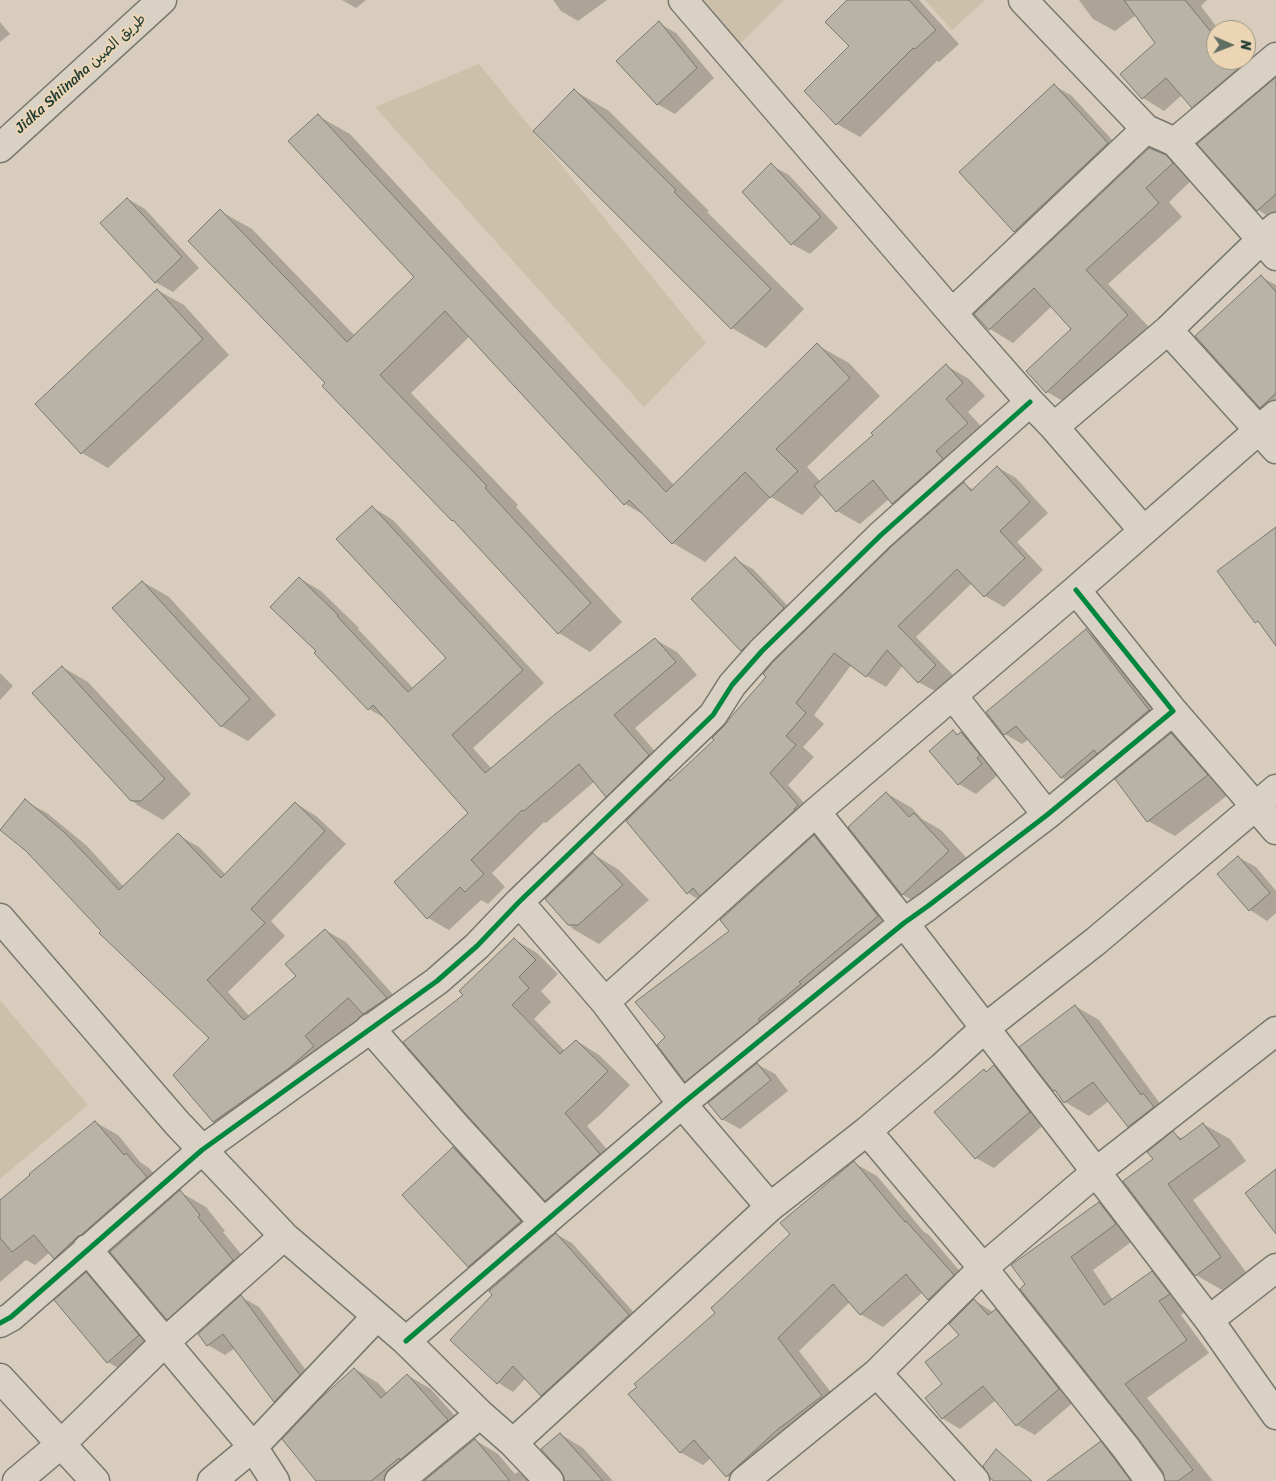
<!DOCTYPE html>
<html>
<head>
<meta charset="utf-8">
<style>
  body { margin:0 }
  #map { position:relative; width:1276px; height:1481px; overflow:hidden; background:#d8cdbc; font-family:Sriracha,sans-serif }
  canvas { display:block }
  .north { position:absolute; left:1206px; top:20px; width:50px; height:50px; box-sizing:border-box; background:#ecd5b5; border:1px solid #9a9881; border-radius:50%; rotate:91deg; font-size:14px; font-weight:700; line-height:20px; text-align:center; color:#1f3d34 }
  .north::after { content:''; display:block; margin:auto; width:18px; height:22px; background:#606f64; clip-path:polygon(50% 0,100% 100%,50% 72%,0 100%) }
</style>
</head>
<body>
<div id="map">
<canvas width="1276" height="1481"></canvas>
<div class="north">N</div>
</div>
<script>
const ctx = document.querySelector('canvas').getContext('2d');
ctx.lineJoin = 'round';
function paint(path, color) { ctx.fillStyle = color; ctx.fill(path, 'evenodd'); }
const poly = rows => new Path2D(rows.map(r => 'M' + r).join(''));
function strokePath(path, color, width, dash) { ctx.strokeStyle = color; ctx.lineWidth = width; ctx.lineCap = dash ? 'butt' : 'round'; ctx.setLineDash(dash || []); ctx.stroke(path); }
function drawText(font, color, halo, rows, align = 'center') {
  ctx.font = font + ' Sriracha,"Playpen Sans Arabic",sans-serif'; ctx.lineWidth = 4; ctx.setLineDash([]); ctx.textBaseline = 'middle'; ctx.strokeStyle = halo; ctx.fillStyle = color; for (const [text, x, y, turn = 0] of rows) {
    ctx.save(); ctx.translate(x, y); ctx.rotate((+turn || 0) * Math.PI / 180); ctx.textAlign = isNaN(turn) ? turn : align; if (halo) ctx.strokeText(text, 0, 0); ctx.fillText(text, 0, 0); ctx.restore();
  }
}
paint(poly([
  [704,0,784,0,740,44],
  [925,0,985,0,952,30],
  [479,64,706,343,644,407,375,107],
  [0,1000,88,1105,0,1179]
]), '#ccc0aa');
paint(poly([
  [342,0,366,0,356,8],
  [553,0,607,0,578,21,561,11],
  [849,0,919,0,959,44,939,62,937,61,860,137,837,124,851,46],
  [1079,0,1207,0,1201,6,1219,30,1216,30,1216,60,1244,60,1261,79,1214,119,1192,107,1182,95,1164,111,1143,98,1157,43,1136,15,1115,31,1093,19],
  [0,22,10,34,0,42],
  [659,23,676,33,714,78,675,114,657,104],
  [1276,79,1276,221,1258,210,1199,144],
  [1055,86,1072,96,1125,154,1033,242,1015,231,961,172],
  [575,91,609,111,709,211,707,212,804,309,766,348,732,328],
  [318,116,350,134,674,485,817,345,849,363,880,396,807,467,821,482,875,435,947,366,969,379,985,396,968,412,990,436,916,516,893,503,890,498,860,524,837,511,823,494,802,515,771,497,705,562,673,543,646,516,625,504,470,336,411,393,518,505,516,507,622,622,590,652,559,633,326,383,220,211,252,229,355,336,415,277],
  [1165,156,1189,170,1195,177,1169,202,1182,217,1108,284,1151,329,1070,405,1047,392,1073,329,1052,306,1013,343,990,329,976,314],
  [771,165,789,175,838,228,810,254,792,244,743,192],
  [128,199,145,209,199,268,173,292,155,282],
  [1261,277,1276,285,1276,416,1261,407,1196,336],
  [157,290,184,305,229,355,108,468,82,453],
  [997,467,1016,478,1048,513,1017,542,1043,570,1004,607,985,596,972,583,916,637,954,676,937,692,918,682,903,665,886,687,867,676,852,664,814,715,824,724,803,747,814,757,788,785,816,816,706,904,688,893,671,782,716,740,964,484,974,490],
  [372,507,393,520,544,683,473,748,492,769,656,640,677,652,697,675,635,728,669,768,628,808,607,796,595,781,546,823,544,822,492,873,505,887,488,904,481,900,449,930,428,918,469,813,388,720,369,709,316,653,318,651,299,578,321,591,359,628,358,629,413,688,448,658],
  [735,559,753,569,800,619,760,660,742,650],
  [143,582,169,597,276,715,248,741,221,726],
  [1086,631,1104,641,1166,721,1080,788,1062,778,1029,739,1022,744,1005,734],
  [62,667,88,682,191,794,163,820,137,805,34,693],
  [0,673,13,686,0,700],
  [953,732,959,735,962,733,979,744,999,774,976,794,959,784],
  [1171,734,1198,749,1233,791,1175,836,1148,821],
  [886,793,912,808,922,819,941,830,975,867,929,910,903,895,850,827],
  [25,801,47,813,87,846,124,887,178,835,199,847,226,875,295,803,316,816,346,844,271,921,285,936,228,992,250,1017,298,976,325,930,346,942,407,1010,385,1026,365,1014,326,1048,236,1134,214,1122,174,1075,211,1038,103,931],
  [814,836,838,850,902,930,710,1095,686,1081,667,1037],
  [593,854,619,870,649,900,599,944,573,929,547,899],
  [1238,857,1256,867,1276,891,1276,913,1267,921,1250,910,1219,874],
  [514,939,537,953,558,974,541,991,551,1002,534,1019,565,1051,577,1041,599,1055,630,1085,602,1113,587,1126,622,1167,569,1213,546,1200,465,995],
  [1075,1006,1099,1020,1161,1105,1153,1140,1129,1126,1109,1101,1089,1116,1065,1102,1058,1092,1054,1090],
  [757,1064,775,1074,788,1091,740,1129,722,1119],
  [994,1067,1012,1077,1047,1122,994,1168,976,1158,936,1112,984,1071,987,1072],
  [95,1122,118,1135,140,1162,149,1168,169,1191,77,1271,54,1258,50,1252,35,1265,26,1260,0,1282,0,1202],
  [1203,1124,1230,1139,1246,1161,1193,1200,1246,1272,1222,1290,1196,1275,1155,1160,1173,1133,1183,1139],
  [453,1148,471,1158,538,1232,486,1276,469,1266],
  [854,1163,877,1176,924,1232,929,1235,975,1289,952,1312,929,1299,923,1292,883,1327,860,1314,850,1302,799,1351,844,1409,736,1481,727,1476,711,1458,703,1465,680,1452,717,1313,791,1234],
  [180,1192,206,1207,225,1231,223,1232,259,1276,194,1334,167,1319],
  [1100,1204,1122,1217,1138,1237,1093,1270,1113,1300,1152,1272,1175,1286,1191,1307,1181,1315,1209,1353,1147,1398,1213,1481,1166,1481,1164,1471,1085,1367,1021,1289],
  [556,1234,572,1243,644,1324,558,1404,542,1395,526,1378,513,1392,497,1382],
  [86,1274,104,1284,156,1346,125,1372,108,1362],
  [241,1297,259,1307,317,1385,292,1412,274,1402,235,1348,225,1355,208,1345],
  [974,1300,993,1312,996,1311,1013,1321,1076,1400,1035,1435,1017,1425,996,1400,960,1429,942,1418,944,1384],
  [355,1369,378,1383,387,1393,407,1375,431,1389,471,1434,414,1481,317,1481],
  [560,1434,583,1448,613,1481,565,1481],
  [475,1440,498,1454,515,1474,518,1472,533,1481,425,1481],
  [1101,1443,1123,1456,1142,1481,1049,1481]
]), '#0003');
const building = poly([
  [847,0,909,0,936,30,915,49,913,48,836,125,804,91,849,46,825,22,847,0],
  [1124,0,1185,0,1216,38,1216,60,1235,60,1240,67,1192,108,1166,78,1142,99,1120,74,1155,43,1124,0],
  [659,21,697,68,657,105,616,61,659,21],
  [1276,77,1276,194,1257,211,1197,144,1276,77],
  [1054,84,1108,143,1014,232,959,172,1054,84],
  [574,89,676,190,674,192,771,289,731,329,533,131,574,89],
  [318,114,666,492,817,343,850,378,776,449,798,471,770,498,745,472,672,544,629,500,624,505,445,311,380,375,487,486,485,488,591,603,558,634,453,520,452,521,322,386,325,383,188,241,220,209,347,342,414,277,288,141,318,114],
  [1149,148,1166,155,1173,163,1146,188,1159,203,1086,270,1128,315,1046,393,1026,371,1071,329,1034,288,989,330,974,314,1149,148],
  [771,163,821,217,791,245,742,192,771,163],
  [127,198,182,257,155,283,100,223,127,198],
  [1261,275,1276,292,1276,393,1260,408,1195,336,1261,275],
  [157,289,203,339,81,454,35,404,157,289],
  [946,364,963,383,946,399,968,423,936,451,943,459,892,504,873,480,836,512,814,486,873,435,871,433,946,364],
  [997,466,1030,502,1000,531,1025,558,984,597,957,569,898,626,936,665,918,683,887,650,866,677,834,653,796,703,806,713,786,736,796,745,770,773,798,805,794,809,795,810,700,896,693,888,687,894,626,821,669,779,670,781,714,740,712,738,724,726,730,718,766,677,763,674,773,662,892,546,964,482,971,491,997,466],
  [372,506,523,670,452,735,485,773,554,715,655,638,676,662,614,715,649,755,606,797,579,764,524,811,522,810,471,860,484,874,465,892,460,887,427,919,394,882,468,813,373,705,368,710,314,653,316,651,270,607,299,577,338,615,337,616,408,692,446,658,336,539,372,506],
  [1276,527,1276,646,1258,621,1255,623,1217,571,1276,527],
  [735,557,784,608,741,651,691,599,735,557],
  [142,581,250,699,221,727,112,608,142,581],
  [1086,629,1149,710,1097,754,1094,750,1061,778,1016,726,1004,735,986,712,1086,629],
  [62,666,165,779,141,801,131,801,32,693,62,666],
  [953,730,957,735,961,732,980,755,977,758,982,764,958,785,929,751,953,730],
  [1171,733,1208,775,1147,822,1115,779,1171,733],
  [886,792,909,817,914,813,949,851,902,895,848,827,886,792],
  [25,799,65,833,119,890,178,833,221,878,295,802,325,831,251,909,265,923,207,980,244,1020,296,976,285,964,325,929,387,998,363,1014,348,998,305,1036,314,1046,288,1069,213,1122,173,1075,209,1038,99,933,101,931,26,851,0,830,25,799],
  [814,835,878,916,799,982,801,984,758,1019,760,1021,685,1082,657,1045,665,1037,635,1002,729,931,720,920,814,835],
  [593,853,623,885,578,925,568,925,545,899,593,853],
  [1238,856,1270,893,1249,911,1217,874,1238,856],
  [514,938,536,960,519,977,529,988,512,1005,560,1054,576,1040,608,1071,579,1100,565,1113,600,1154,545,1201,465,1113,403,1042,463,995,459,991,514,938],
  [1075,1005,1141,1095,1143,1093,1154,1107,1128,1127,1093,1082,1064,1103,1055,1090,1053,1091,1019,1047,1075,1005],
  [757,1063,771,1080,722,1120,708,1103,757,1063],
  [994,1065,1030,1112,975,1159,934,1112,984,1069,986,1072,994,1065],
  [95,1121,124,1155,126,1153,147,1177,81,1235,77,1237,54,1259,34,1235,12,1252,0,1238,0,1200,30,1175,29,1174,95,1121],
  [1203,1123,1220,1146,1168,1184,1221,1257,1195,1276,1123,1181,1153,1159,1147,1152,1173,1131,1180,1140,1203,1123],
  [453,1147,521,1221,468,1267,402,1195,453,1147],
  [854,1161,905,1222,906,1221,954,1275,928,1300,906,1274,860,1315,833,1284,778,1338,822,1396,777,1430,726,1477,694,1440,680,1453,628,1394,637,1387,634,1384,715,1313,711,1308,790,1234,780,1223,854,1161],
  [1276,1169,1276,1234,1245,1193,1276,1169],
  [180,1190,200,1215,198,1217,233,1260,167,1320,110,1252,180,1190],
  [1099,1202,1116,1224,1071,1257,1104,1305,1152,1271,1170,1294,1159,1301,1187,1340,1125,1384,1193,1470,1178,1481,1165,1481,1163,1472,1138,1438,1020,1289,1025,1284,1011,1265,1099,1202],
  [556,1233,629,1315,541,1396,513,1366,497,1384,450,1340,492,1295,489,1291,556,1233],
  [86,1272,139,1335,107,1363,54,1300,86,1272],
  [241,1295,300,1375,274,1402,223,1334,207,1346,198,1334,241,1295],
  [974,1299,988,1315,996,1309,1059,1389,1016,1426,983,1386,942,1419,925,1398,942,1384,925,1362,959,1335,949,1324,974,1299],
  [354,1368,381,1398,407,1374,448,1420,400,1460,399,1458,371,1481,316,1481,282,1439,321,1398,354,1368],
  [560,1433,603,1481,564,1481,564,1477,560,1470,541,1449,560,1433],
  [475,1439,510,1481,424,1481,475,1439],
  [1101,1441,1131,1481,1047,1481,1101,1441],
  [996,1449,1032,1481,994,1481,990,1478,983,1466,996,1449]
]);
paint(building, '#b9b3a7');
strokePath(building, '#78786f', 1);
const minor = poly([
  [683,0,952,313,1030,402,1054,427,1143,530],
  [1023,0,1146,129,1175,142,1276,256],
  [1175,142,1276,57],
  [952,313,1146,129],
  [1168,330,1276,449],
  [1054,427,1168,330,1261,240,1276,227],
  [953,696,1047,815],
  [1173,711,1276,830],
  [816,812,904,923,1096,1172,1209,1320,1276,1415],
  [519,902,605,1002,682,1104,770,1207],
  [0,918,177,1123,284,1236,406,1341,480,1414,513,1443,549,1481],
  [605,1002,816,812,1076,590,1276,415],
  [370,1028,453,1123,544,1223],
  [867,1131,983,1268,1126,1448,1150,1481],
  [87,1249,253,1447,275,1481],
  [1209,1320,1276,1268],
  [0,1323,11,1317,202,1150,437,981,477,946,519,902,713,715,732,685,762,651,881,535,1030,402],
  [406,1341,682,1104,904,923,928,906,1047,815,1173,711,1076,590],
  [877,1373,975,1481],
  [0,1378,95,1481],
  [513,1443,770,1207,867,1131,941,1068,985,1028,1096,941,1276,789],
  [17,1481,61,1444,165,1342,284,1236],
  [212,1481,253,1447,376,1317],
  [399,1481,480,1414],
  [744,1481,877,1373,983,1268,1096,1172,1276,1031]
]);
const primary = poly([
  [0,148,162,0]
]);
strokePath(minor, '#78786f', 31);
strokePath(primary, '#78786f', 31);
strokePath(minor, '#dad1c5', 28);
strokePath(primary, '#dad1c5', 28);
strokePath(poly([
  [0,1323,11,1317,202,1150,437,981,477,946,519,902,713,715,732,685,762,651,881,535,1030,402],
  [406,1341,682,1104,904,923,928,906,1047,815,1173,711,1076,590]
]), '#00873e', 5);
drawText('15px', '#1f3d34', '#ecd5b5', [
  ["Jidka Shiinaha طريق الصين",81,74,-42]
]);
</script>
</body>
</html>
